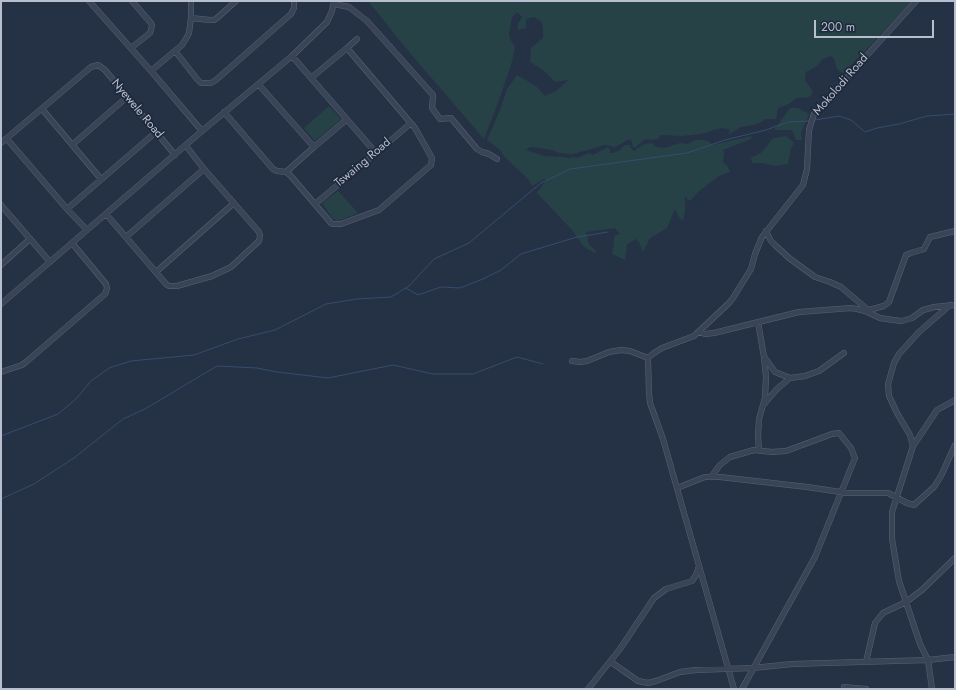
<!DOCTYPE html>
<html>
<head>
<meta charset="utf-8">
<style>
  body { margin:0 }
  #map { position:relative; width:956px; height:690px; overflow:hidden; background:#253246; font-family:Jost,sans-serif }
  canvas { display:block }
  .frame { position:absolute; inset:0; border:2px solid #b7bfcf; pointer-events:none }
  .scale { position:absolute; left:814px; top:20px; width:120px; height:18px; box-sizing:border-box; border:2px solid #b7bfcf; border-top:0; padding-left:5px; font-size:12px; line-height:14px; white-space:nowrap; color:#b7bfcf; -webkit-text-stroke:3px #1e293b; paint-order:stroke }
</style>
</head>
<body>
<div id="map">
<canvas width="956" height="690"></canvas>
<div class="frame"></div>
<div class="scale">200 m</div>
</div>
<script>
const ctx = document.querySelector('canvas').getContext('2d');
ctx.lineJoin = 'round';
function paint(path, color) { ctx.fillStyle = color; ctx.fill(path, 'evenodd'); }
const poly = rows => new Path2D(rows.map(r => 'M' + r).join(''));
function strokePath(path, color, width, dash) { ctx.strokeStyle = color; ctx.lineWidth = width; ctx.lineCap = dash ? 'butt' : 'round'; ctx.setLineDash(dash || []); ctx.stroke(path); }
function drawText(font, color, halo, rows, align = 'center') {
  ctx.font = font + ' Jost,sans-serif'; ctx.lineWidth = 3.5; ctx.setLineDash([]); ctx.textBaseline = 'middle'; ctx.strokeStyle = halo; ctx.fillStyle = color; for (const [text, x, y, turn = 0] of rows) {
    ctx.save(); ctx.translate(x, y); ctx.rotate((+turn || 0) * Math.PI / 180); ctx.textAlign = isNaN(turn) ? turn : align; if (halo) ctx.strokeText(text, 0, 0); ctx.fillText(text, 0, 0); ctx.restore();
  }
}
paint(poly([
  [368,1,912,1,861,55,843,73,837,69,834,58,830,56,823,59,817,66,806,72,805,80,813,92,810,97,796,98,789,104,778,108,776,119,766,119,757,124,741,127,728,135,730,131,729,129,722,128,714,130,701,134,681,136,661,135,658,139,652,140,645,139,636,147,633,147,632,142,630,139,613,148,612,146,605,145,573,154,559,153,552,150,532,147,528,148,526,150,543,156,562,157,569,158,574,157,577,158,589,153,593,155,608,147,610,150,610,153,614,153,620,150,624,145,630,145,632,150,635,151,642,145,652,143,656,147,665,148,680,143,688,144,695,140,703,140,709,142,712,145,752,136,751,139,723,150,724,153,723,162,728,167,730,172,719,176,698,192,690,201,685,197,685,210,683,221,679,217,675,209,667,228,650,238,643,252,639,242,636,239,627,244,625,260,612,254,614,244,614,236,620,234,615,228,586,232,589,244,594,249,597,254,584,247,572,230,537,193,546,180,544,179,532,186,528,179,505,157,499,149,487,140,500,110,507,89,517,75,536,86,545,96,556,91,568,80,555,82,543,70,530,62,531,48,543,38,543,27,541,21,534,17,526,19,526,28,518,30,518,24,522,17,517,12,512,17,509,34,510,39,515,47,511,65,499,100,484,139,405,47],
  [329,106,341,119,315,141,304,128],
  [790,108,798,108,809,114,801,133,802,140,796,140,792,130,774,130],
  [786,136,794,143,791,148,788,164,774,166,762,163,752,163,751,158,761,153,773,138],
  [338,191,358,213,338,221,332,218,322,203]
]), '#274247');
strokePath(poly([
  [815,120,839,116,851,120,865,132,877,128,899,124,927,116,955,114],
  [406,288,418,295,441,287,460,288,483,279,501,270,521,254,577,237,608,232],
  [1,436,58,414,76,399,91,381,109,368,131,361,194,355,238,339,275,330,326,304,357,299,391,297,409,286,434,259,469,243,541,183,570,169,687,153,725,140,766,130,788,122,810,121],
  [1,499,34,484,74,458,123,419,145,409,217,366,257,368,277,372,328,378,393,365,433,374,473,374,517,357,543,364]
]), '#364c6f', 1);
const street = poly([
  [89,1,151,71,202,131],
  [334,4,349,7,367,21,433,95,432,108,440,119,451,118,477,149,482,152,489,154,497,159],
  [191,18,210,20,214,20,217,18,236,1],
  [131,48,150,33,152,26,151,23,132,1],
  [347,48,357,39],
  [175,51,197,79,201,83,211,83,216,80,291,14,294,8,294,1],
  [292,56,376,153],
  [151,71,182,45,187,37,189,33,191,18,191,1],
  [259,85,314,147],
  [42,109,101,179],
  [224,112,273,169,277,171,286,172,290,175,331,223,333,224,341,224,379,210,431,165,432,158,415,128,347,48,311,78],
  [7,139,67,209,87,230],
  [1,143,91,67,98,65,105,70,175,155],
  [72,145,127,97],
  [286,172,314,147,346,120],
  [315,204,376,153,411,123],
  [1,205,50,262],
  [67,209,156,132],
  [106,214,166,284,169,286,177,286,212,276,231,267,259,241,260,236,259,232,204,169,186,146],
  [766,231,771,241,775,245,789,258,815,277,830,282,841,287,868,310],
  [126,237,204,169],
  [1,265,30,239],
  [156,272,234,203],
  [1,304,202,131,292,56,327,22,332,11,334,1],
  [865,311,884,306,889,302,906,255,911,253,921,250,924,249,930,237,955,231],
  [758,322,764,357,766,377,765,398,759,419,758,435,759,451],
  [699,332,705,334,714,333,799,312,851,308,857,309,865,311,880,318,893,320,902,321,912,318,923,310,927,309,934,307,955,305],
  [648,358,654,353,662,348,694,336,729,303,733,298,751,269,755,254,762,237,803,185,807,169,809,130,814,114,916,1],
  [648,358,649,393,650,403,663,439,734,689],
  [765,358,775,372,790,378,805,376,819,371,844,353],
  [572,361,580,362,587,361,609,352,621,350,630,351,648,358],
  [1,372,22,365,26,362,105,294,106,292,107,288,106,284,72,243],
  [764,404,777,389,790,378],
  [913,446,910,435,897,413,889,396,888,384,894,363,899,354,919,332,950,305],
  [711,477,720,465,730,457,754,450,772,452,786,451,832,434,839,433,851,448,855,458,815,557,742,689],
  [677,488,705,477,720,477,807,487,847,493,888,493,907,503,914,505,934,487,941,476,955,445],
  [611,662,638,681,648,683,656,681,680,672,696,670,753,668,792,664,928,660,955,657],
  [866,662,875,623,883,613,906,602,922,590,955,558],
  [844,687,866,689],
  [588,689,620,649,654,598,666,589,692,581,696,575,699,566],
  [932,689,928,660,920,644,899,581,892,539,892,512,913,446,937,410,955,400]
]);
strokePath(street, '#586273', 6);
strokePath(street, '#394456', 5);
drawText('12px', '#b7bfcf', '#1e293b', [
  ["Mokolodi Road",841,85,-49],
  ["Nyewele Road",137,109,50],
  ["Tswaing Road",363,163,-40]
]);
</script>
</body>
</html>
